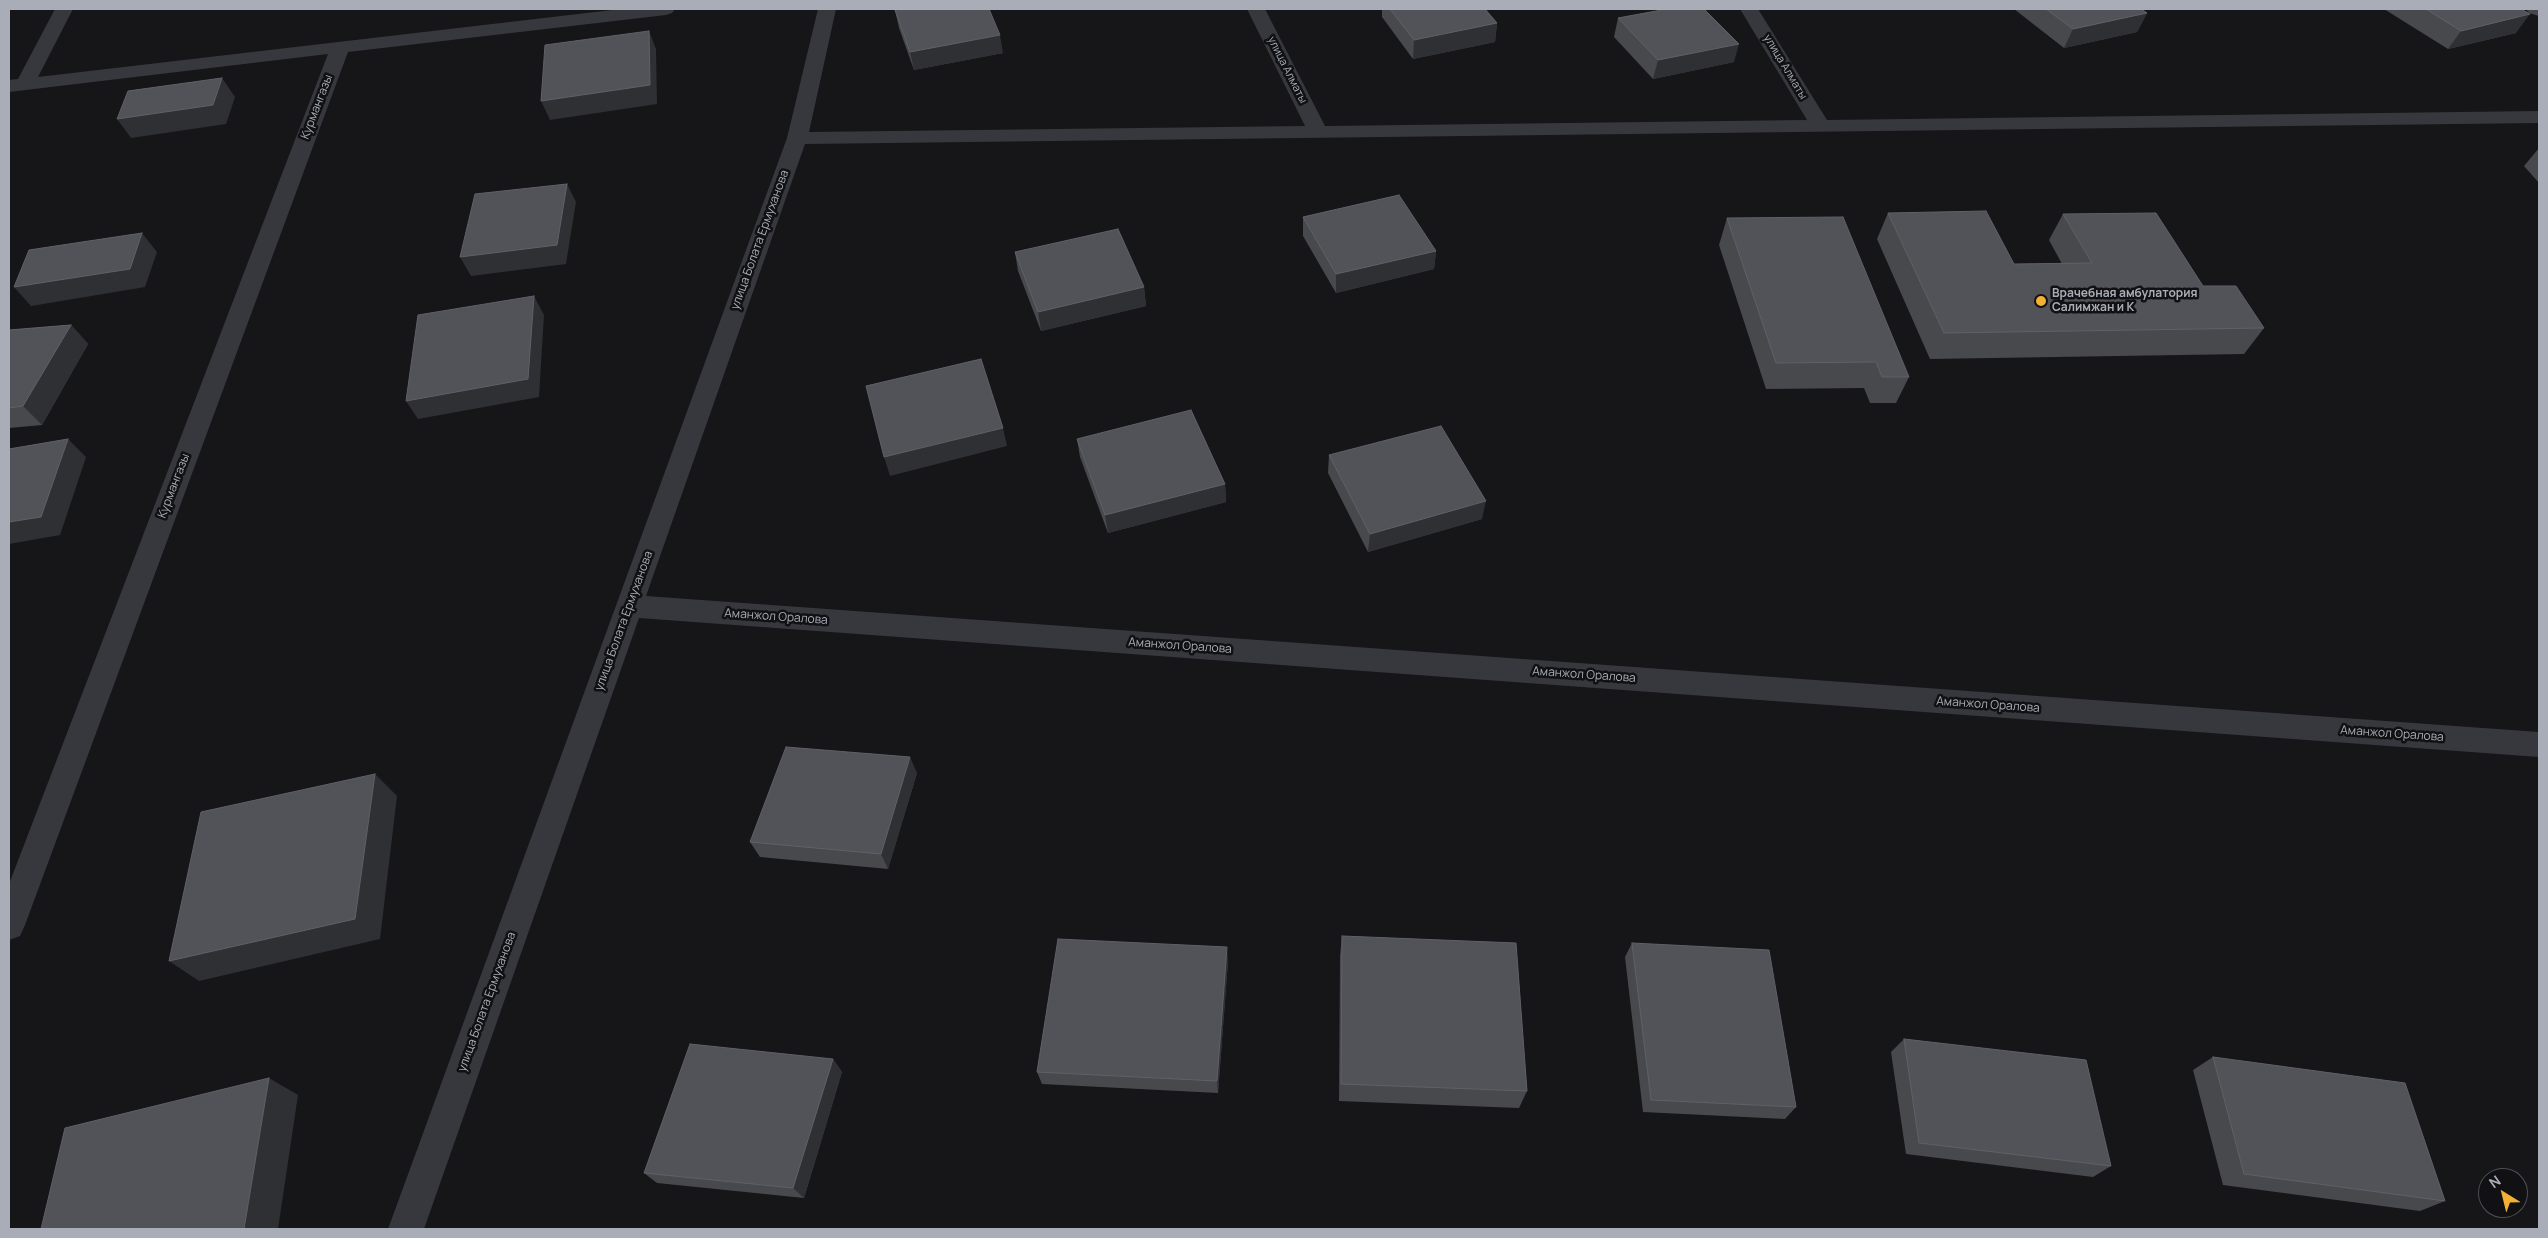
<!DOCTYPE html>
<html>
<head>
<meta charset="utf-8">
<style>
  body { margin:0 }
  #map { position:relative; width:2548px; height:1238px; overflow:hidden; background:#161618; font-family:Manrope,sans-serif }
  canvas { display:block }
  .frame { position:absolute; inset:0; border:10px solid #a8adb8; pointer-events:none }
  .north { position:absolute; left:2478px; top:1168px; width:50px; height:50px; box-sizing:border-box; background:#111113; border:1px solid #4d4f55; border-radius:50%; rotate:324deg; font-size:14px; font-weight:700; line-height:20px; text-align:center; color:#a8adb8 }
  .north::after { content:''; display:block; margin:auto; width:18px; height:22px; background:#f2b134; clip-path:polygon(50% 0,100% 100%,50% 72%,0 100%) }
</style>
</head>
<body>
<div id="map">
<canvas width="2548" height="1238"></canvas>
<div class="frame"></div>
<div class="north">N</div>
</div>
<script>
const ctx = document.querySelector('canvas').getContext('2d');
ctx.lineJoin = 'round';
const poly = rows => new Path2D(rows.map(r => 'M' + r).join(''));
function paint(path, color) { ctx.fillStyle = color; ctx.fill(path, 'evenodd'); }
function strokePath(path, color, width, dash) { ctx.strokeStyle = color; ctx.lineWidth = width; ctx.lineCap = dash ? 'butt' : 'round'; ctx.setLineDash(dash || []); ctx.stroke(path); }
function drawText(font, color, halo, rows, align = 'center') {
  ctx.font = font + ' Manrope,sans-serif'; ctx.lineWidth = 5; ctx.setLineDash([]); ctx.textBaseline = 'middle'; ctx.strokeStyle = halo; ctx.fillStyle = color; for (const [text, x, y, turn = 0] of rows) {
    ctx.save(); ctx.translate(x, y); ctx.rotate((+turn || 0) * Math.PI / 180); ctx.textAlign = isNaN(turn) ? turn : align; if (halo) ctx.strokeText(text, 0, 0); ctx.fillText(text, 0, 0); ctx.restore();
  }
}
paint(poly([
  [55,9,73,9,38,77,621,9,675,9,672,13,666,15,348,52,25,925,20,936,9,940,9,884,328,54,9,92,9,80,18,79,55,9],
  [818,9,836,9,809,132,1305,126,1247,9,1265,9,1325,126,1807,120,1740,9,1758,9,1827,120,2539,111,2539,123,805,144,646,596,2539,732,2539,757,639,618,424,1229,388,1229,787,138,818,9]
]), '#37383d');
paint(poly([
  [2526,9,2539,9,2539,16,2529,13,2526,9]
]), '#45474d');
paint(poly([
  [1382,9,1485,9,1497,23,1495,42,1413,59,1382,17],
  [2014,9,2141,9,2147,13,2137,32,2064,48],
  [2384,9,2521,9,2516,33,2448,49],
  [895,10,1003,53,914,70,899,28],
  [1618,18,1734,62,1653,79,1614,37],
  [2539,148,2539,183,2524,166],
  [1888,213,2014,264,2062,264,2049,240,2063,214,2203,286,2264,328,2244,354,1930,359,1877,239],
  [1303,217,1436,251,1434,269,1336,293,1303,236],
  [1727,218,1909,377,1896,403,1870,403,1864,388,1766,389,1719,245],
  [1015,252,1144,287,1146,306,1041,331,1018,271],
  [71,325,88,344,42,425,9,428,9,330],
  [1077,439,1225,484,1226,502,1108,533,1080,457],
  [1329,455,1482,519,1368,552,1328,473],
  [917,773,888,869,760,857,750,842],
  [1342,936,1527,1091,1519,1108,1339,1101,1340,956],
  [1632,943,1796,1107,1785,1119,1643,1112,1625,957],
  [1228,961,1218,1093,1042,1084,1037,1072],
  [1904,1039,2111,1166,2093,1177,1906,1154,1891,1052],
  [2213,1057,2445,1201,2420,1211,2223,1185,2193,1070],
  [833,1059,842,1072,804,1198,657,1183,644,1173]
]), '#47494d');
paint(poly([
  [2147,13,2137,32,2064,48,2073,29],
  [2530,14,2516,33,2448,49,2461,31],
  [1497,23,1495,42,1413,59,1414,40],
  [649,31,656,49,657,104,550,120,541,101],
  [1000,35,1003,53,914,70,910,52],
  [1739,44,1734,62,1653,79,1658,60],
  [222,78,235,97,226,124,131,138,117,119],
  [567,184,576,202,566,264,471,276,460,257],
  [142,233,157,252,145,287,31,306,14,287],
  [1436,251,1434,269,1336,293,1336,274],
  [1144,287,1146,306,1041,331,1038,312],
  [534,296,544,315,539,397,418,419,406,401],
  [71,325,88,344,42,425,23,406],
  [1003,428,1007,446,890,476,884,457],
  [68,439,86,457,60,535,9,544,9,522],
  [1225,484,1226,502,1108,533,1105,515],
  [1486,501,1482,519,1368,552,1370,534],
  [910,757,917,773,888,869,881,854],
  [375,774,397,796,380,939,199,981,169,961],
  [1227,947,1228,961,1218,1093,1217,1081],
  [833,1059,842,1072,804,1198,793,1188],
  [269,1078,298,1095,278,1229,244,1229]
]), '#2f3033');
const building = poly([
  [901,9,989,9,1000,35,910,52,895,10,901,9],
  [1390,9,1485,9,1497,23,1414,40,1390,9],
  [1667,9,1704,9,1739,44,1658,60,1618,18,1667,9],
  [2046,9,2141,9,2147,13,2073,29,2046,9],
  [2426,9,2521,9,2530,14,2461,31,2426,9],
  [649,31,650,85,541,101,545,45,649,31],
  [222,78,213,105,117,119,128,91,222,78],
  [567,184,557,245,460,257,475,194,567,184],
  [1399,195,1436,251,1336,274,1303,217,1399,195],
  [1986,211,2014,264,2092,263,2063,214,2156,213,2203,286,2236,286,2264,328,1944,333,1888,213,1986,211],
  [1843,217,1909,377,1882,377,1876,362,1776,363,1727,218,1843,217],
  [1118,229,1144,287,1038,312,1015,252,1118,229],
  [142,233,130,269,14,287,29,250,142,233],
  [534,296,528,379,406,401,418,315,534,296],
  [71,325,23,406,9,408,9,330,71,325],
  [981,359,1003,428,884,457,866,386,981,359],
  [1191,410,1225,484,1105,515,1077,439,1191,410],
  [1441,426,1486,501,1370,534,1329,455,1441,426],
  [68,439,41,517,9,522,9,449,68,439],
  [786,747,910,757,881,854,750,842,786,747],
  [375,774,355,919,169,961,201,812,375,774],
  [1342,936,1516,943,1527,1091,1341,1084,1342,936],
  [1058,939,1227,947,1217,1081,1037,1072,1058,939],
  [1632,943,1769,950,1796,1107,1651,1100,1632,943],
  [1904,1039,2086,1060,2111,1166,1919,1143,1904,1039],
  [690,1044,833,1059,793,1188,644,1173,690,1044],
  [2213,1057,2405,1083,2445,1201,2244,1174,2213,1057],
  [269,1078,244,1229,41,1229,65,1128,269,1078]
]);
paint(building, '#525359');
strokePath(building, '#5f6168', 1);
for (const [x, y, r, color] of [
  [2041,301,6,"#f2b134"]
]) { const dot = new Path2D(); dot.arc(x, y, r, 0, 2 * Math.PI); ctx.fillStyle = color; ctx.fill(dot); strokePath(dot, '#111113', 2); }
drawText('11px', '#a8adb8', '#111113', [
  ["улица Алматы",1785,67,59],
  ["улица Алматы",1287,70,63]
]);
drawText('12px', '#a8adb8', '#111113', [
  ["Курмангазы",317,107,-69],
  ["улица Болата Ермуханова",760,240,-70],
  ["Курмангазы",174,486,-69],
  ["Аманжол Оралова",776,617,4],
  ["улица Болата Ермуханова",624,621,-70],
  ["Аманжол Оралова",1180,646,4],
  ["Аманжол Оралова",1584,675,4],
  ["Аманжол Оралова",1988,705,4],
  ["Аманжол Оралова",2392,734,4],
  ["улица Болата Ермуханова",487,1002,-70]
]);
drawText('bold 12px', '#a8adb8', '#111113', [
  ["Врачебная амбулатория",2052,294],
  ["Салимжан и К",2052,308]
], 'left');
</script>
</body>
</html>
